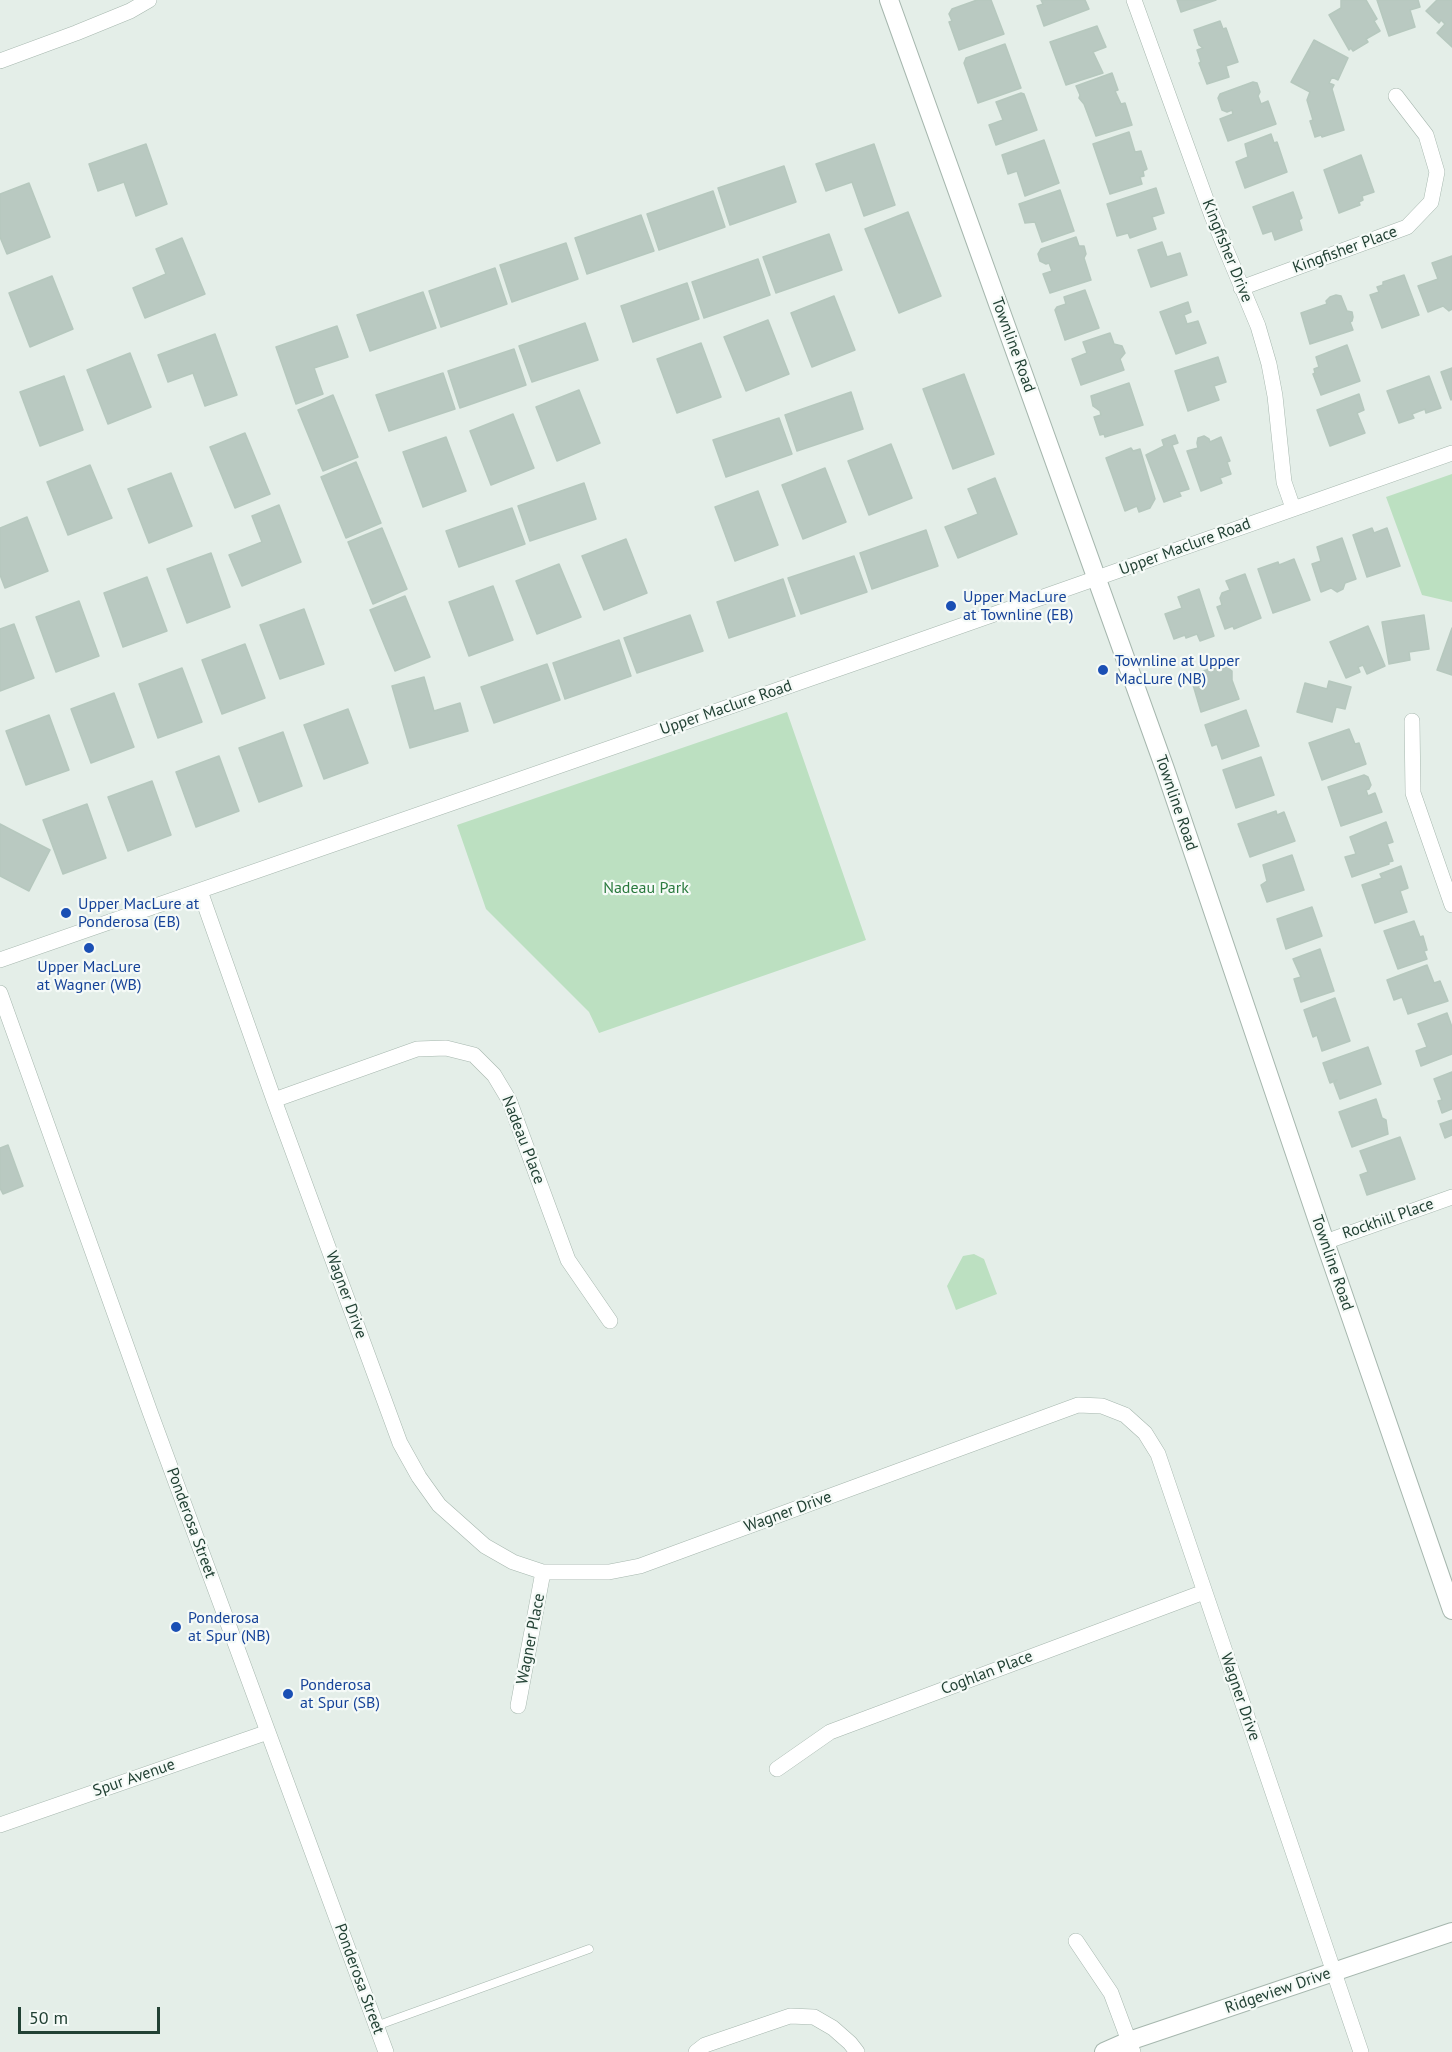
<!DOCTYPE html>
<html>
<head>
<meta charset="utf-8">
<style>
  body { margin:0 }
  #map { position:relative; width:1452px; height:2052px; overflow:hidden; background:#e4eee8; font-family:"PT Sans",sans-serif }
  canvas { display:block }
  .scale { position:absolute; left:18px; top:2007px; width:142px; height:27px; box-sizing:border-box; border:3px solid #224134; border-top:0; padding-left:8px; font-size:18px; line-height:21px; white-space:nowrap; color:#224134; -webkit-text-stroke:4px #f5faf7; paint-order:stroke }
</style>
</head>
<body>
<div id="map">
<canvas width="1452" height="2052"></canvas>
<div class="scale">50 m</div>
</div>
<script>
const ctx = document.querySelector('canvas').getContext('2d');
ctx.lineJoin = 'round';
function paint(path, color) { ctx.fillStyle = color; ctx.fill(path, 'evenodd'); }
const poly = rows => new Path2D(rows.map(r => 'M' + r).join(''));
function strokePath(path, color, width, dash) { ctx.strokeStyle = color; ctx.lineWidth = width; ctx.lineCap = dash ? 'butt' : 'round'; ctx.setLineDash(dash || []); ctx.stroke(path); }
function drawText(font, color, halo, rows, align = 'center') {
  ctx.font = font + ' "PT Sans",sans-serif'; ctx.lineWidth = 4.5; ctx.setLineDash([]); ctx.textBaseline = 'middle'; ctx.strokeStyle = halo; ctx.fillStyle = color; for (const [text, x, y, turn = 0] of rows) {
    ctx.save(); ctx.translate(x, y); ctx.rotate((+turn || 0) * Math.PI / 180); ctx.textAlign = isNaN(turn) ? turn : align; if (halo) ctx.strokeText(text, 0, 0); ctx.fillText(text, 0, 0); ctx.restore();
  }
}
paint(poly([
  [1452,474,1452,602,1422,595,1386,497],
  [787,712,866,940,599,1033,589,1012,486,909,457,825],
  [974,1254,984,1259,997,1294,956,1310,947,1286,963,1256]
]), '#bce0c1');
const building = poly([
  [977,0,991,0,1004,34,959,50,949,22,952,21,949,14,952,9,977,0],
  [1041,0,1085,0,1089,9,1044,26,1037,6,1043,4,1041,0],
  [1177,0,1216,0,1181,12,1177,0],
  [1341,0,1366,0,1377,19,1374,21,1380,31,1366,39,1368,42,1353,51,1351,48,1349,50,1329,15,1341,8,1341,0],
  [1377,0,1418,0,1420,7,1410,10,1415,27,1389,36,1377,0],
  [1437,0,1452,0,1452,47,1437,33,1445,24,1441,20,1439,23,1426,11,1437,0],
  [1220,21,1223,29,1226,28,1238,62,1226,66,1229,77,1207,84,1199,63,1201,62,1197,50,1203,48,1199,45,1194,30,1220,21],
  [1097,26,1106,47,1093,52,1103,73,1066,85,1050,42,1097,26],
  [1314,40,1348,58,1338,80,1332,77,1329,83,1334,85,1332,89,1344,130,1322,137,1321,135,1315,137,1310,121,1313,120,1307,100,1310,92,1291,82,1314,40],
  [1005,44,1021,88,978,103,964,63,966,58,1005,44],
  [1112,73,1118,90,1115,91,1121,104,1125,103,1132,125,1096,136,1084,104,1079,98,1080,95,1076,86,1112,73],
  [1253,82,1257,83,1260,92,1258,96,1261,104,1268,101,1276,124,1228,141,1220,119,1233,114,1232,110,1227,112,1222,110,1218,98,1220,94,1253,82],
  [1021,93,1024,94,1037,130,996,145,989,125,1003,120,996,102,1021,93],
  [1129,132,1135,152,1141,151,1147,169,1143,171,1144,176,1140,177,1142,184,1110,194,1093,144,1129,132],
  [1271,134,1274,143,1277,142,1287,172,1245,188,1236,162,1248,157,1245,144,1271,134],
  [1044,140,1059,183,1025,196,1017,171,1008,174,1002,155,1044,140],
  [146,144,167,204,136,216,124,182,98,191,89,164,146,144],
  [874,144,895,205,864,216,852,182,826,191,816,164,874,144],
  [1361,155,1374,192,1362,196,1363,200,1359,202,1360,205,1339,213,1324,170,1361,155],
  [784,166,796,202,730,225,718,188,784,166],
  [29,183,50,237,7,254,0,237,0,194,29,183],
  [1156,188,1164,213,1152,217,1156,229,1130,238,1128,233,1117,236,1107,204,1156,188],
  [1060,190,1074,231,1042,242,1035,222,1025,223,1019,204,1060,190],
  [713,191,725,227,659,250,647,214,713,191],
  [1293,192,1302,218,1299,220,1302,230,1275,240,1272,231,1263,234,1253,207,1293,192],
  [908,212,941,296,899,313,865,229,908,212],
  [641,215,654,251,587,274,575,238,641,215],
  [829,234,842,270,776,293,763,257,829,234],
  [1076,237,1079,246,1084,246,1086,254,1084,258,1091,280,1050,293,1043,274,1052,271,1049,263,1046,264,1040,261,1038,254,1041,249,1076,237],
  [182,238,205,294,145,318,133,288,166,274,156,249,182,238],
  [1162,242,1167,257,1180,253,1187,275,1151,287,1138,250,1162,242],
  [566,243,578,279,512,302,500,265,566,243],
  [1452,256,1452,309,1449,311,1443,306,1428,312,1418,286,1438,279,1432,263,1452,256],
  [758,259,770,295,704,318,692,282,758,259],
  [495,268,507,304,441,327,429,291,495,268],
  [1404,275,1419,315,1382,328,1370,295,1379,292,1377,287,1383,285,1383,282,1404,275],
  [52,276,73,329,30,347,9,293,52,276],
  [687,283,699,319,633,342,621,306,687,283],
  [1085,290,1099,328,1065,340,1055,310,1057,307,1066,304,1064,297,1085,290],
  [423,292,436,328,370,351,357,315,423,292],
  [1336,295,1341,296,1347,311,1352,312,1353,317,1352,321,1350,322,1353,330,1310,344,1301,313,1327,304,1326,301,1330,297,1336,295],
  [834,296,855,350,812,367,791,313,834,296],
  [1188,302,1191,312,1184,315,1187,324,1198,321,1206,343,1176,354,1160,312,1188,302],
  [768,320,789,374,746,391,724,337,768,320],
  [585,323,598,360,532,382,519,346,585,323],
  [337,326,348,357,314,368,323,394,296,404,276,347,337,326],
  [1110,333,1114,344,1122,346,1125,353,1120,359,1124,370,1081,385,1072,359,1087,353,1083,342,1110,333],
  [215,334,237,395,205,406,193,373,168,382,158,355,215,334],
  [701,343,721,397,677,413,657,359,701,343],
  [1347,345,1360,381,1321,395,1313,374,1315,373,1314,369,1319,367,1316,357,1347,345],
  [514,349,526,385,460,408,448,371,514,349],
  [130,353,151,407,108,424,87,370,130,353],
  [1218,357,1226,382,1214,386,1219,400,1188,411,1175,371,1218,357],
  [1452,368,1452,399,1451,400,1441,372,1452,368],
  [443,373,455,409,389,431,376,395,443,373],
  [964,374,994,454,953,469,923,389,964,374],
  [64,376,83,430,40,446,20,392,64,376],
  [1429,376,1441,408,1426,413,1425,409,1412,414,1414,418,1399,423,1387,391,1429,376],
  [1129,383,1143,425,1105,437,1104,434,1100,435,1094,417,1101,415,1100,411,1093,406,1091,396,1129,383],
  [579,390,600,443,557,461,536,407,579,390],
  [851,392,863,429,797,451,785,415,851,392],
  [1359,394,1364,410,1357,413,1365,433,1330,446,1317,410,1359,394],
  [333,395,358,457,323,471,298,410,333,395],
  [513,414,534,468,491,485,470,431,513,414],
  [779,418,792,454,726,477,713,440,779,418],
  [245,433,270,494,235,508,210,447,245,433],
  [1175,435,1178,443,1172,445,1189,489,1179,492,1181,496,1164,502,1146,455,1164,446,1162,440,1175,435],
  [1204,436,1209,439,1210,442,1221,437,1230,461,1227,462,1231,474,1220,478,1222,483,1201,491,1187,451,1198,448,1197,443,1198,438,1204,436],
  [446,437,466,491,423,507,403,452,446,437],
  [891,444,912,498,869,515,848,461,891,444],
  [1131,448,1133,451,1140,449,1155,499,1150,508,1139,512,1137,506,1125,511,1106,458,1131,448],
  [356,462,381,523,346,538,321,477,356,462],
  [90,465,112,518,68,535,47,482,90,465],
  [825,468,846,522,803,539,782,485,825,468],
  [171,473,192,526,149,543,128,489,171,473],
  [995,478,1017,534,958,558,945,527,978,514,968,489,995,478],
  [584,483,596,519,530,541,518,506,584,483],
  [758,491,778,545,735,561,715,507,758,491],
  [279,505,301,562,242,586,229,555,262,542,252,516,279,505],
  [512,508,525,544,459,567,446,531,512,508],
  [27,517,48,571,5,588,0,575,0,528,27,517],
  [382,528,407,589,373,604,348,542,382,528],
  [1372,528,1374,533,1387,528,1400,566,1367,577,1353,535,1372,528],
  [926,530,938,566,872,589,860,553,926,530],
  [1342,538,1356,579,1345,583,1343,589,1337,592,1331,588,1321,592,1312,564,1321,561,1317,547,1342,538],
  [626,539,647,593,604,610,582,556,626,539],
  [211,553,230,607,187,623,167,569,211,553],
  [854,556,867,592,801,614,788,578,854,556],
  [1294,559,1310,600,1273,613,1258,569,1278,562,1279,565,1294,559],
  [559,564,581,617,537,634,516,581,559,564],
  [1245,574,1261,618,1234,629,1233,626,1225,629,1217,607,1222,605,1220,598,1222,593,1230,590,1226,581,1245,574],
  [147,577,167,631,123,647,104,593,147,577],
  [783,579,795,616,729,638,717,602,783,579],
  [493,586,513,640,469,656,449,602,493,586],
  [1199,589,1214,636,1200,641,1197,634,1186,638,1185,635,1174,639,1165,614,1182,608,1178,597,1199,589],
  [405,596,430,657,395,671,370,610,405,596],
  [79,601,99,656,56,672,36,617,79,601],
  [304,609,324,664,280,679,260,625,304,609],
  [690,615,703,651,637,673,624,638,690,615],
  [1424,615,1429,649,1409,652,1410,660,1389,664,1382,622,1424,615],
  [14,624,34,678,0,691,0,629,14,624],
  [1368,626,1385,666,1367,674,1363,665,1358,667,1360,672,1346,678,1330,642,1368,626],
  [1452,628,1452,675,1437,670,1452,628],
  [619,640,631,676,565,699,553,663,619,640],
  [245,644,265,698,222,714,202,660,245,644],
  [1226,663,1228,668,1232,671,1232,680,1239,699,1201,712,1191,678,1196,677,1195,674,1226,663],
  [547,664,560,700,494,723,481,687,547,664],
  [182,668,202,722,158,738,139,684,182,668],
  [424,677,434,711,460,703,468,731,410,748,392,686,424,677],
  [1329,681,1351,687,1345,709,1336,707,1332,722,1297,712,1305,683,1327,689,1329,681],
  [114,693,134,747,91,763,71,709,114,693],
  [348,709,368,763,324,779,304,725,348,709],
  [1246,710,1259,746,1222,759,1217,744,1212,746,1205,725,1246,710],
  [49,715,69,770,26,785,6,731,49,715],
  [1349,729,1355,744,1359,743,1366,764,1322,780,1309,743,1349,729],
  [283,732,302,786,259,802,239,748,283,732],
  [219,756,239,811,196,827,176,772,219,756],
  [1261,757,1274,795,1236,808,1223,770,1261,757],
  [1364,775,1368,777,1371,785,1369,789,1366,790,1368,796,1375,793,1382,812,1341,826,1328,787,1364,775],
  [152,781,171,835,128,851,108,797,152,781],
  [87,804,106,858,63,874,43,820,87,804],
  [1276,811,1277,815,1284,812,1295,841,1250,857,1238,824,1276,811],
  [1386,822,1393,842,1387,844,1393,861,1389,862,1389,864,1352,877,1345,857,1356,854,1350,837,1386,822],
  [0,824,50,850,29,891,0,876,0,824],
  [1292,855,1304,890,1267,902,1261,885,1267,881,1263,865,1292,855],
  [1401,866,1408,888,1400,891,1407,912,1375,923,1362,885,1382,878,1380,874,1401,866],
  [1312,907,1322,936,1286,949,1277,919,1312,907],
  [1414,921,1420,937,1423,936,1427,950,1424,951,1427,959,1398,969,1384,931,1414,921],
  [1320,949,1334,991,1301,1002,1294,979,1301,977,1293,959,1320,949],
  [1427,965,1434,983,1440,981,1448,1001,1408,1014,1402,997,1394,1000,1387,980,1427,965],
  [1335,998,1350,1041,1322,1051,1317,1035,1313,1037,1304,1010,1335,998],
  [1447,1013,1452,1027,1452,1054,1421,1066,1416,1051,1427,1047,1418,1024,1447,1013],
  [1368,1047,1381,1084,1340,1099,1334,1083,1337,1080,1330,1083,1323,1063,1368,1047],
  [1452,1072,1452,1109,1442,1113,1438,1101,1442,1100,1434,1079,1452,1072],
  [1376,1099,1382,1118,1386,1120,1388,1134,1352,1147,1339,1112,1376,1099],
  [1452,1120,1452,1135,1445,1138,1440,1124,1452,1120],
  [1400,1137,1415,1179,1367,1195,1360,1175,1368,1172,1360,1151,1400,1137],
  [8,1145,23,1186,3,1194,0,1188,0,1148,8,1145]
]);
paint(building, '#b9c9c1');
strokePath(building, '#b6c8be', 1.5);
const service = poly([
  [376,2026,589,1949]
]);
const minor = poly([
  [1134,0,1212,216,1258,326,1269,364,1275,396,1284,482,1293,508],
  [0,61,76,33,130,11,149,0],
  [1241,288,1407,227,1431,202,1437,172,1426,135,1396,96],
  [1412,721,1413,793,1452,905],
  [200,891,274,1100,400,1443,419,1477,439,1505,485,1546,513,1562,543,1572,609,1572,640,1566,1078,1405,1102,1406,1125,1415,1145,1433,1158,1454,1361,2052],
  [0,960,881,654,1452,453],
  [0,993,150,1412,386,2052],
  [274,1100,417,1049,446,1048,474,1055,494,1075,509,1100,568,1260,610,1321],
  [1325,1242,1452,1197],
  [518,1706,543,1572],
  [777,1769,830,1732,1204,1592],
  [0,1825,268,1732],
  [1076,1941,1111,1993,1133,2052],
  [696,2052,705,2045,790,2016,814,2017,833,2028,850,2043,857,2052]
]);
const tertiary = poly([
  [889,0,1165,769,1325,1242,1452,1610],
  [1104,2052,1129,2041,1452,1932]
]);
strokePath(service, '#a6b7ae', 9);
strokePath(minor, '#a6b7ae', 16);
strokePath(tertiary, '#a6b7ae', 20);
strokePath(service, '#fff', 8);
strokePath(minor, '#fff', 15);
strokePath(tertiary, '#fff', 18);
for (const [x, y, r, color] of [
  [951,606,6,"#1a4fb4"],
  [1103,670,6,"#1a4fb4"],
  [66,913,6,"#1a4fb4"],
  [89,948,6,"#1a4fb4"],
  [176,1627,6,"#1a4fb4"],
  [288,1694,6,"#1a4fb4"]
]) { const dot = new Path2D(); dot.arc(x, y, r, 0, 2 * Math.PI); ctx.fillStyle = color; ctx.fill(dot); strokePath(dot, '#f5faf7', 2); }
drawText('16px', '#224134', '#f5faf7', [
  ["Kingfisher Place",1345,250,-20],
  ["Kingfisher Drive",1227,251,68],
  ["Townline Road",1013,345,70],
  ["Upper Maclure Road",1185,547,-20],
  ["Upper Maclure Road",726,708,-19],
  ["Townline Road",1176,803,71],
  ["Nadeau Place",523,1140,69],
  ["Rockhill Place",1388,1219,-19],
  ["Townline Road",1332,1263,71],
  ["Wagner Drive",346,1295,70],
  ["Wagner Drive",788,1512,-20],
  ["Ponderosa Street",191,1523,70],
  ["Wagner Place",531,1639,-79],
  ["Coghlan Place",987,1673,-21],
  ["Wagner Drive",1240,1697,71],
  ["Spur Avenue",134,1778,-19],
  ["Ponderosa Street",359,1979,70],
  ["Ridgeview Drive",1278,1991,-19]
]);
drawText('16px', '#164399', '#f5faf7', [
  ["Upper MacLure",963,597],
  ["at Townline (EB)",963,615],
  ["Townline at Upper",1115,661],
  ["MacLure (NB)",1115,679],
  ["Upper MacLure at",78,904],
  ["Ponderosa (EB)",78,922],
  ["Upper MacLure",89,967,"center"],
  ["at Wagner (WB)",89,985,"center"],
  ["Ponderosa",188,1618],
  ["at Spur (NB)",188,1636],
  ["Ponderosa",300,1685],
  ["at Spur (SB)",300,1703]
], 'left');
drawText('16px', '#2a7a3e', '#f5faf7', [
  ["Nadeau Park",646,888]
]);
</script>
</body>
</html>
